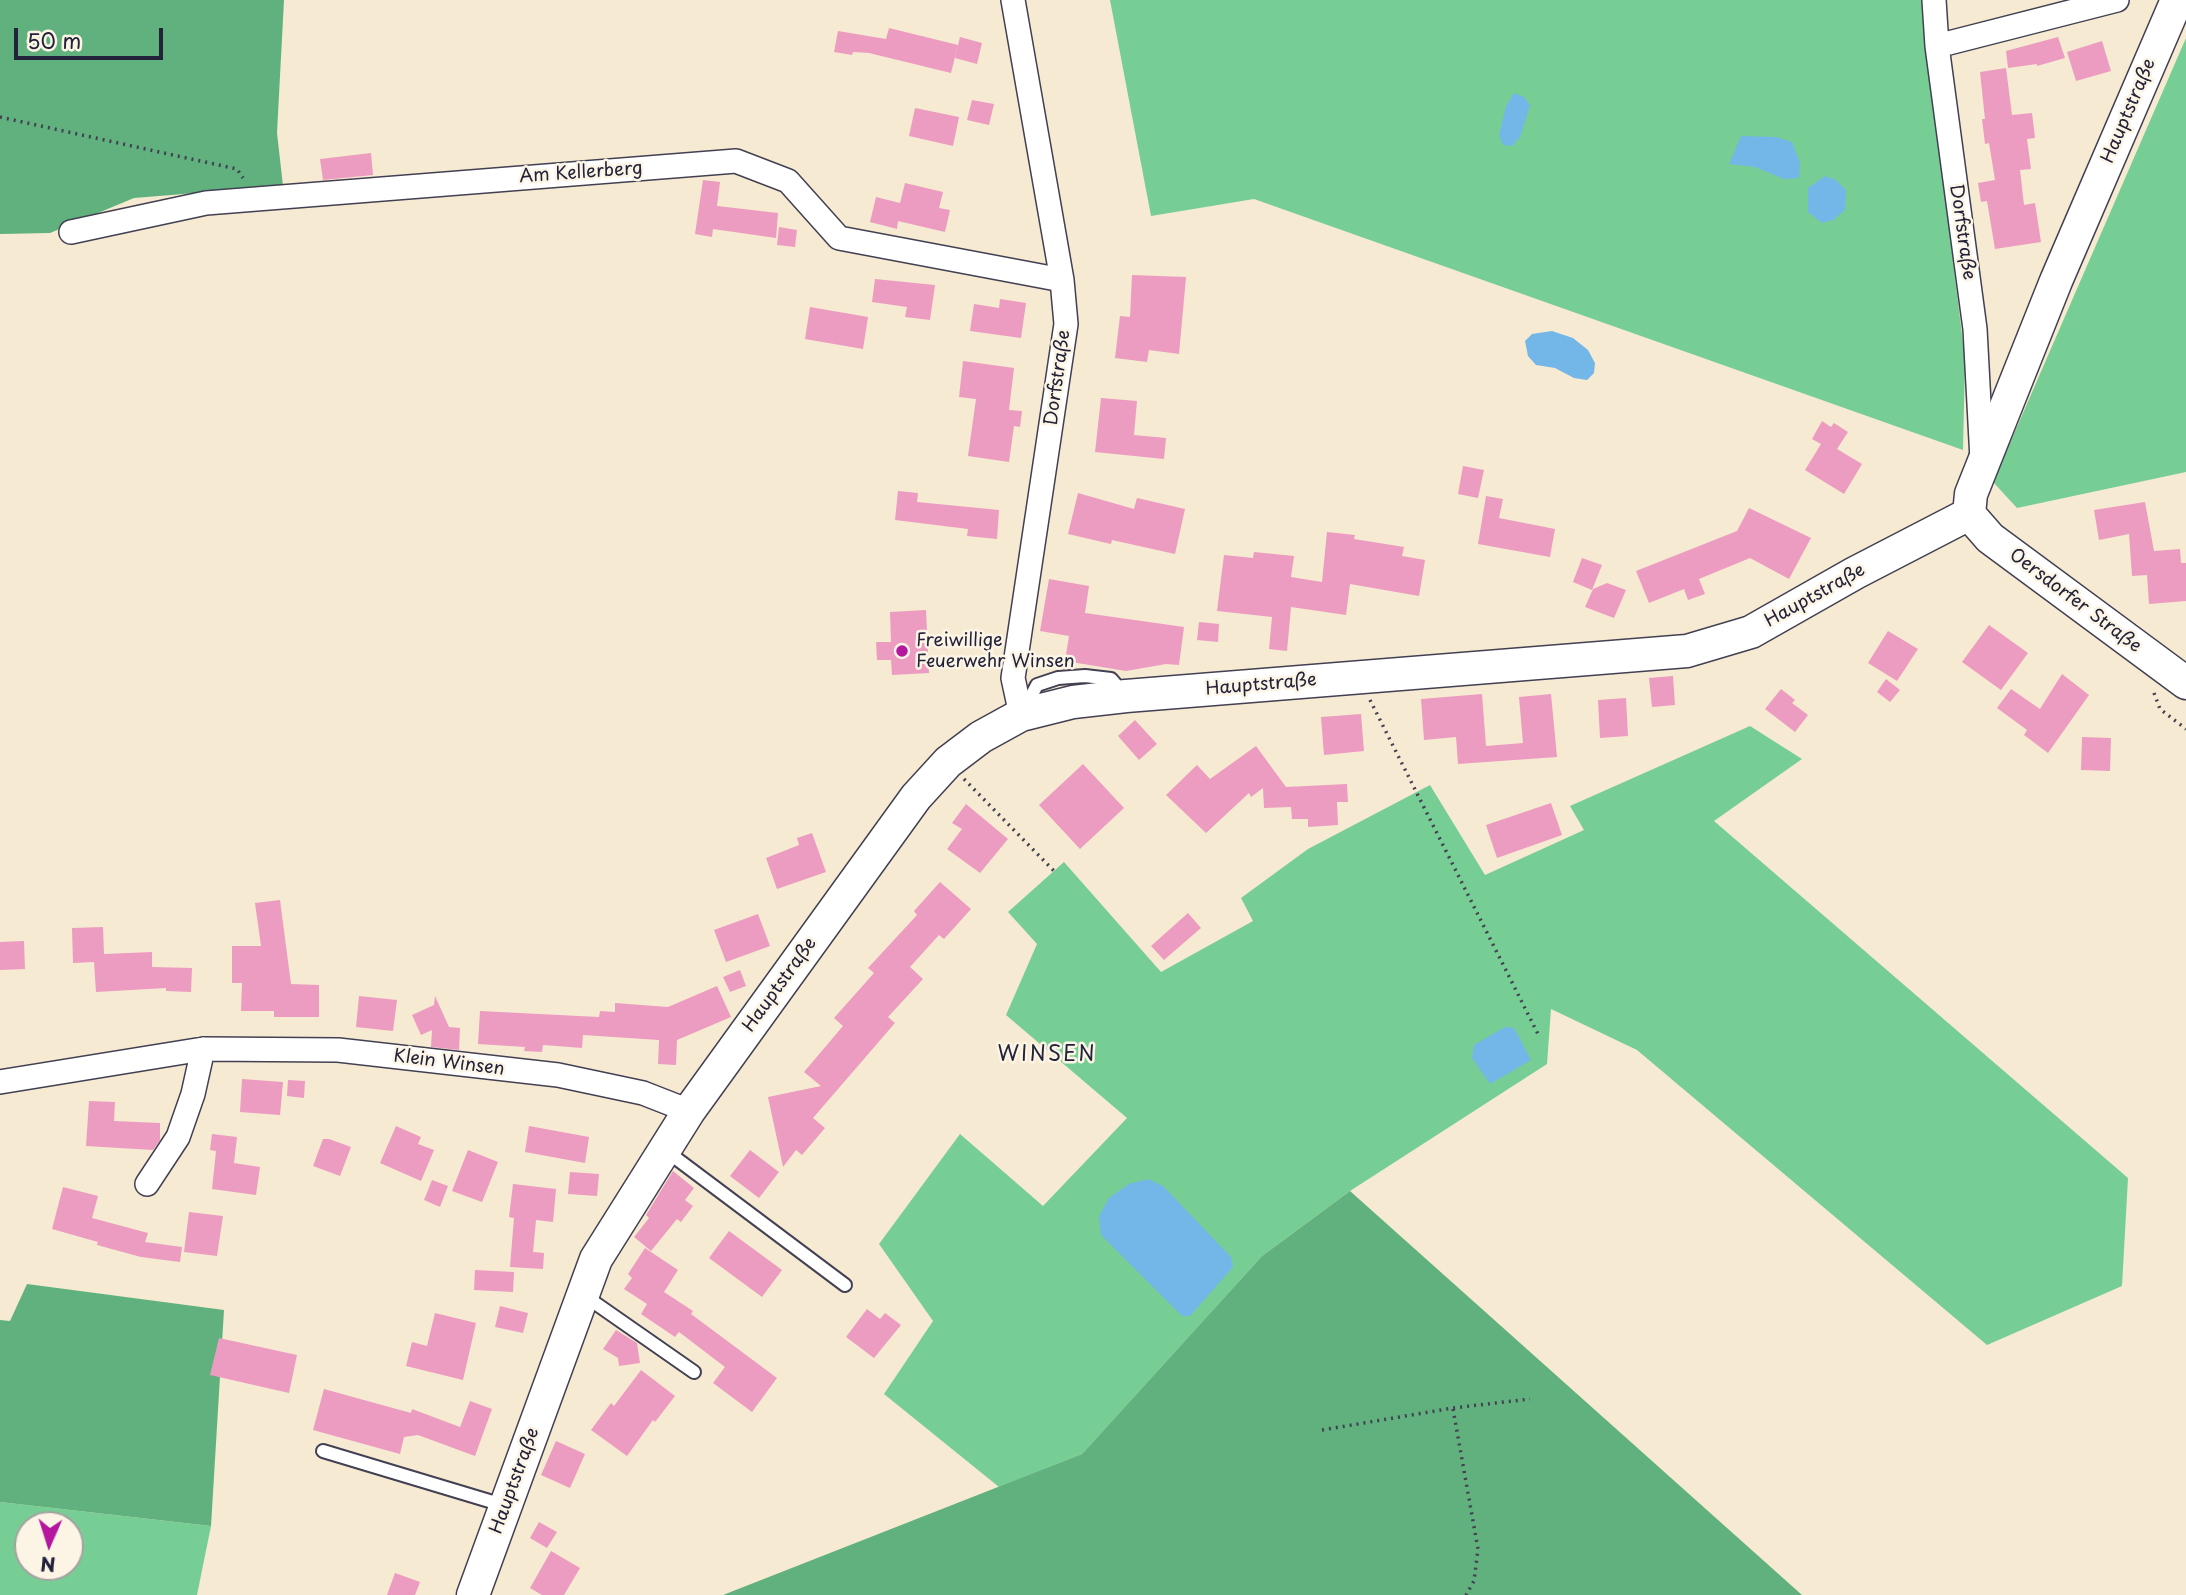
<!DOCTYPE html>
<html>
<head>
<meta charset="utf-8">
<style>
  body { margin:0 }
  #map { position:relative; width:2186px; height:1595px; overflow:hidden; background:#f6ead2; font-family:"Playpen Sans",sans-serif }
  canvas { display:block }
  .north { position:absolute; left:14px; top:1511px; width:70px; height:70px; box-sizing:border-box; background:#fcf5e5; border:2px solid #a5a1a1; border-radius:50%; rotate:183deg; font-size:19px; font-weight:700; line-height:28px; text-align:center; color:#22223b }
  .north::after { content:''; display:block; margin:auto; width:24px; height:32px; background:#b5179e; clip-path:polygon(50% 0,100% 100%,50% 72%,0 100%) }
  .scale { position:absolute; left:14px; top:28px; width:149px; height:32px; box-sizing:border-box; border:4px solid #22223b; border-top:0; padding-left:9px; font-size:21px; line-height:24px; white-space:nowrap; color:#22223b; -webkit-text-stroke:5px #fcf5e5; paint-order:stroke }
</style>
</head>
<body>
<div id="map">
<canvas width="2186" height="1595"></canvas>
<div class="north">N</div>
<div class="scale">50 m</div>
</div>
<script>
const ctx = document.querySelector('canvas').getContext('2d');
ctx.lineJoin = 'round';
function paint(path, color) { ctx.fillStyle = color; ctx.fill(path, 'evenodd'); }
const poly = rows => new Path2D(rows.map(r => 'M' + r).join(''));
function strokePath(path, color, width, dash) { ctx.strokeStyle = color; ctx.lineWidth = width; ctx.lineCap = dash ? 'butt' : 'round'; ctx.setLineDash(dash || []); ctx.stroke(path); }
function drawText(font, color, halo, rows, align = 'center') {
  ctx.font = font + ' "Playpen Sans",sans-serif'; ctx.lineWidth = 5; ctx.setLineDash([]); ctx.textBaseline = 'middle'; ctx.strokeStyle = halo; ctx.fillStyle = color; for (const [text, x, y, turn = 0] of rows) {
    ctx.save(); ctx.translate(x, y); ctx.rotate((+turn || 0) * Math.PI / 180); ctx.textAlign = isNaN(turn) ? turn : align; if (halo) ctx.strokeText(text, 0, 0); ctx.fillText(text, 0, 0); ctx.restore();
  }
}
paint(poly([
  [1110,0,1926,0,1928,53,1965,360,1963,450,1254,199,1151,216],
  [2186,38,2186,472,2017,508,1993,482],
  [1750,726,1802,759,1714,821,2128,1178,2122,1286,1987,1345,1637,1050,1551,1009,1547,1064,1350,1191,1262,1256,1082,1454,999,1487,884,1394,933,1321,879,1244,960,1134,1043,1206,1127,1118,1006,1015,1037,944,1008,912,1064,862,1161,972,1253,921,1241,898,1308,849,1430,785,1485,875,1584,830,1570,806],
  [0,1502,211,1526,197,1595,0,1595],
  [28,1525,70,1525,70,1567,28,1567]
]), '#77ce94');
paint(poly([
  [0,0,284,0,277,133,283,186,134,198,50,233,0,234],
  [1350,1191,1802,1595,723,1595,1082,1454,1262,1256],
  [27,1284,224,1310,211,1526,0,1502,0,1320,10,1321]
]), '#61b17e');
paint(poly([
  [1514,93,1524,97,1530,105,1520,137,1512,146,1503,145,1499,135,1506,106],
  [1741,136,1776,137,1792,142,1800,163,1799,178,1784,179,1755,167,1729,164],
  [1825,176,1836,180,1846,190,1845,210,1833,220,1822,223,1808,212,1808,188],
  [1552,331,1573,338,1588,350,1595,363,1594,373,1587,380,1574,378,1555,368,1536,365,1528,356,1525,341,1532,334],
  [1505,1027,1514,1028,1531,1060,1490,1084,1472,1058,1474,1045],
  [1148,1179,1163,1186,1231,1257,1233,1267,1190,1316,1182,1316,1101,1235,1099,1216,1109,1198,1129,1184]
]), '#73b7e9');
paint(poly([
  [889,28,958,45,951,73,869,53,853,52,852,55,834,52,838,31,886,39],
  [960,37,982,43,977,64,955,58],
  [2058,37,2065,58,2037,66,2037,64,2008,68,2006,51],
  [2102,41,2111,71,2076,81,2067,52],
  [2006,68,2012,115,2032,113,2035,138,2027,139,2031,169,2020,170,2024,205,2035,203,2041,242,1995,249,1987,201,1981,202,1978,183,1995,180,1989,143,1985,144,1982,119,1985,119,1980,72],
  [972,100,994,104,989,125,967,120],
  [915,108,959,117,953,146,909,136],
  [371,153,373,175,323,180,320,159],
  [703,180,720,182,717,206,778,213,776,238,713,229,712,237,695,234],
  [905,183,943,192,939,208,950,210,945,232,898,221,897,229,870,222,876,197,900,203],
  [779,227,797,230,795,247,777,245],
  [1132,275,1186,277,1179,354,1149,350,1147,362,1115,358,1120,316,1130,317],
  [875,279,935,285,930,320,905,317,907,307,872,302],
  [1000,299,1026,303,1021,338,970,331,974,304,999,308],
  [810,307,868,317,863,349,805,339],
  [963,361,1014,368,1009,410,1022,411,1020,427,1014,426,1009,462,968,456,976,399,959,397],
  [1101,398,1137,401,1134,435,1166,438,1164,459,1095,452],
  [1822,421,1831,427,1834,423,1848,432,1837,449,1862,464,1844,494,1805,470,1821,444,1812,439],
  [1463,466,1484,470,1478,498,1458,494],
  [898,491,918,493,917,502,999,510,997,539,967,536,968,529,895,520],
  [1078,493,1134,509,1137,498,1185,509,1175,554,1112,540,1111,544,1068,534],
  [1486,496,1503,499,1499,518,1555,529,1550,557,1478,544],
  [2145,502,2154,551,2180,549,2181,563,2186,563,2186,601,2149,604,2147,575,2132,576,2129,534,2099,540,2094,510],
  [1749,508,1811,538,1789,579,1750,558,1699,579,1705,594,1688,600,1684,589,1649,603,1636,571,1737,531],
  [1327,532,1355,535,1354,539,1404,547,1402,556,1425,560,1419,596,1350,584,1346,615,1291,607,1287,651,1269,649,1272,617,1217,611,1224,555,1253,558,1254,552,1294,556,1291,577,1322,582],
  [1582,558,1602,565,1592,590,1573,582],
  [1049,579,1089,586,1085,613,1184,627,1179,665,1166,664,1126,671,1065,661,1069,636,1040,631],
  [1607,583,1626,590,1614,618,1585,607,1593,589],
  [926,610,929,673,892,675,891,660,877,660,876,642,891,642,890,612],
  [1199,622,1219,624,1218,642,1197,640],
  [1989,625,2028,653,2001,690,1962,662],
  [1888,631,1918,649,1897,681,1868,663],
  [2062,674,2089,695,2048,753,2024,735,2027,730,1997,708,2011,689,2040,709],
  [1673,676,1675,705,1652,707,1649,678],
  [1886,679,1900,690,1890,702,1877,692],
  [1781,689,1795,700,1792,703,1808,715,1795,732,1765,709],
  [1482,694,1486,746,1523,743,1519,697,1551,694,1557,757,1458,764,1456,737,1424,740,1421,699],
  [1626,698,1628,736,1600,738,1598,700],
  [1361,714,1364,751,1324,755,1321,717],
  [1135,720,1157,744,1139,760,1118,736],
  [2082,737,2111,738,2110,771,2081,770],
  [1256,746,1286,787,1347,784,1348,802,1337,802,1338,825,1308,827,1308,819,1292,819,1291,807,1264,808,1263,788,1251,797,1249,793,1206,833,1166,795,1197,765,1210,779],
  [1083,764,1124,808,1080,849,1039,805],
  [1551,803,1562,835,1497,858,1486,825],
  [966,804,1008,839,980,873,947,849,962,829,952,823],
  [812,833,826,872,777,889,766,858,799,845,797,838],
  [940,882,971,909,944,939,939,935,910,967,923,979,888,1017,895,1023,813,1118,825,1128,802,1155,796,1150,783,1167,768,1097,821,1086,804,1072,843,1026,834,1018,874,973,868,968,917,915,914,911],
  [280,900,291,984,319,985,319,1017,274,1017,274,1011,241,1011,242,983,232,983,232,946,261,946,255,903],
  [1188,913,1201,928,1164,960,1151,946],
  [758,914,770,946,726,962,714,930],
  [103,927,104,954,152,952,152,967,192,968,191,992,166,991,166,988,96,992,94,962,73,963,72,928],
  [24,941,25,969,0,970,0,942],
  [740,970,746,986,730,992,723,977],
  [717,986,731,1017,677,1040,676,1065,658,1064,659,1040,583,1035,582,1048,543,1045,542,1052,524,1051,525,1047,478,1044,480,1011,599,1017,600,1011,615,1012,615,1003,668,1007],
  [359,996,397,1000,393,1031,356,1027],
  [435,996,449,1027,460,1028,459,1050,431,1047,432,1030,421,1035,412,1015,434,1005],
  [242,1079,283,1082,280,1115,240,1112],
  [288,1080,305,1081,304,1098,287,1096],
  [89,1101,115,1102,114,1121,160,1123,160,1140,153,1150,86,1146],
  [396,1126,421,1137,418,1144,434,1150,421,1181,380,1163],
  [529,1126,589,1137,585,1163,525,1152],
  [212,1134,237,1137,234,1163,260,1167,256,1195,212,1189,216,1151,210,1150],
  [323,1139,329,1139,351,1147,340,1176,313,1166],
  [468,1150,498,1162,482,1202,452,1191],
  [750,1150,779,1172,759,1198,730,1176],
  [673,1171,694,1188,685,1200,693,1206,681,1222,677,1219,651,1251,634,1237,649,1218,646,1215],
  [570,1172,599,1174,597,1196,568,1194],
  [432,1180,448,1186,440,1207,424,1200],
  [513,1184,556,1189,553,1222,536,1220,533,1252,544,1253,543,1269,510,1267,514,1218,509,1217],
  [63,1187,98,1196,92,1218,148,1233,145,1242,182,1247,180,1262,141,1257,97,1245,98,1242,52,1229],
  [189,1212,223,1216,217,1256,184,1252],
  [729,1231,782,1270,762,1297,709,1258],
  [645,1248,678,1270,664,1292,693,1311,691,1314,777,1378,752,1412,713,1383,725,1367,679,1332,675,1337,641,1314,647,1304,624,1289,632,1278,628,1274],
  [475,1270,514,1272,513,1292,474,1290],
  [500,1306,528,1313,523,1333,495,1327],
  [867,1309,880,1319,885,1313,901,1325,874,1358,846,1337],
  [435,1313,476,1323,463,1380,406,1366,412,1342,427,1346],
  [616,1330,637,1343,640,1363,619,1366,618,1358,603,1349],
  [219,1338,297,1355,289,1393,210,1375],
  [641,1370,675,1396,655,1422,653,1420,627,1456,591,1430,611,1403,614,1406],
  [324,1389,411,1413,412,1409,460,1427,470,1401,492,1409,475,1456,418,1435,404,1437,400,1454,313,1430],
  [556,1441,585,1454,570,1488,541,1475],
  [539,1522,557,1532,547,1548,530,1538],
  [551,1551,580,1568,564,1595,542,1595,530,1588],
  [395,1573,420,1582,415,1595,387,1595]
]), '#ec9cc0');
const lane = poly([
  [1024,710,1037,685,1058,678,1085,676,1111,679,1123,693],
  [665,1150,845,1285],
  [585,1296,694,1372],
  [323,1451,506,1506]
]);
const street = poly([
  [1013,0,1062,280,1066,324,1013,678,1021,715],
  [1934,0,1937,46,1975,329,1982,460],
  [1937,46,2117,0],
  [71,232,206,203,736,161,788,181,839,238,1062,280],
  [0,1082,203,1049,338,1050,558,1075,643,1093,689,1111],
  [147,1184,178,1137,193,1094,203,1049]
]);
const secondary = poly([
  [1969,514,1971,494,2056,281,2177,0],
  [1969,514,1990,538,2186,683],
  [473,1595,596,1259,689,1111,916,797,948,762,981,737,1021,715,1073,702,1126,696,1687,651,1751,632,1855,573,1969,514]
]);
strokePath(lane, '#424052', 16);
strokePath(street, '#424052', 26);
strokePath(secondary, '#424052', 35);
strokePath(poly([
  [0,117,237,169,243,178],
  [2154,693,2160,709,2186,729],
  [1370,700,1539,1036],
  [964,779,1054,871],
  [1453,1409,1478,1549,1474,1581,1466,1595],
  [1322,1430,1453,1408,1530,1399]
]), '#424052', 3.5, [2, 5]);
strokePath(lane, '#fff', 12);
strokePath(street, '#fff', 23);
strokePath(secondary, '#fff', 32);
for (const [x, y, r, color] of [
  [902,651,7,"#b5179e"]
]) { const dot = new Path2D(); dot.arc(x, y, r, 0, 2 * Math.PI); ctx.fillStyle = color; ctx.fill(dot); strokePath(dot, '#fcf5e5', 2.5); }
drawText('18px', '#22223b', '#fcf5e5', [
  ["Hauptstraße",2129,111,-67],
  ["Am Kellerberg",581,173,-4],
  ["Dorfstraße",1962,232,82],
  ["Dorfstraße",1058,378,-82],
  ["Hauptstraße",1815,596,-29],
  ["Oersdorfer Straße",2075,601,37],
  ["Hauptstraße",1261,685,-5],
  ["Hauptstraße",780,985,-54],
  ["Klein Winsen",449,1063,7],
  ["Hauptstraße",515,1481,-70]
]);
drawText('18px', '#22223b', '#fcf5e5', [
  ["Freiwillige",916,641],
  ["Feuerwehr Winsen",916,662]
], 'left');
ctx.letterSpacing = '2px';
drawText('21px', '#22223b', '#fcf5e5', [
  ["WINSEN",1047,1055]
]);
ctx.letterSpacing = '0px';
</script>
</body>
</html>
